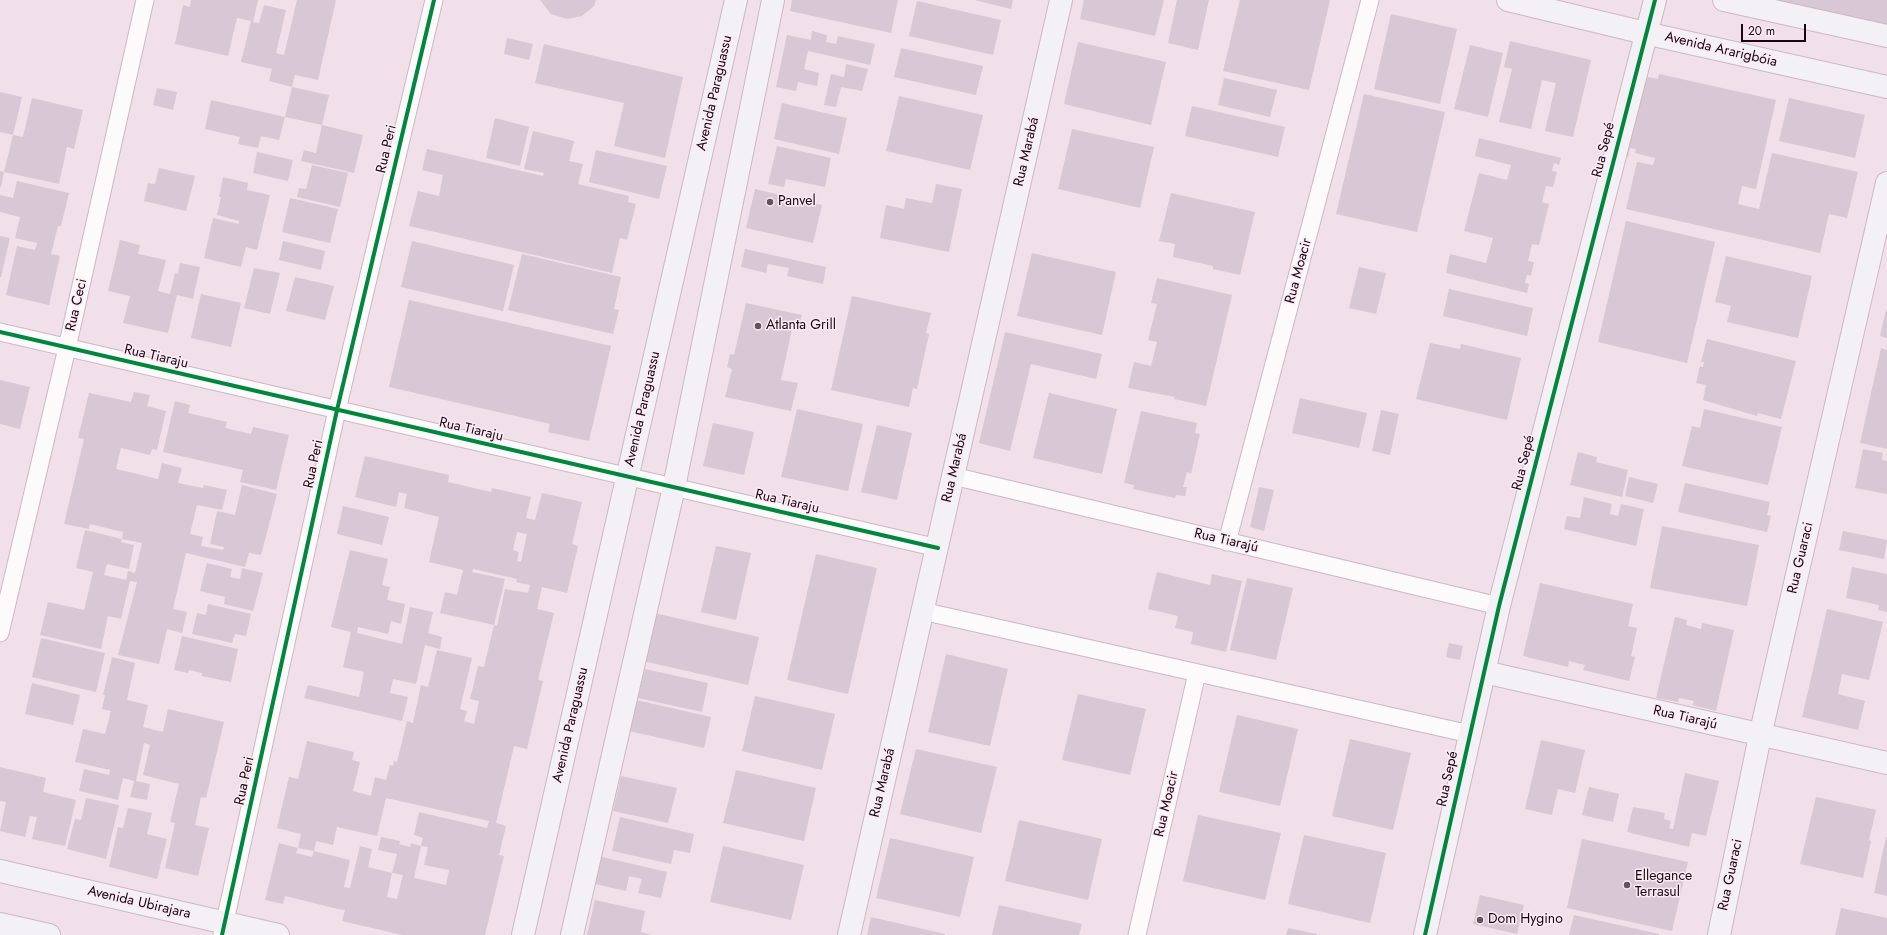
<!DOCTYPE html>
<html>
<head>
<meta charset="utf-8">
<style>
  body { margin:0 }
  #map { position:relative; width:1887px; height:935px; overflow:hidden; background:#f1e0e9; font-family:Jost,sans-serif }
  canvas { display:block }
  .scale { position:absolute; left:1741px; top:24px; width:65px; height:18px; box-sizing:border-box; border:2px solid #1c0413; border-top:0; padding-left:5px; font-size:12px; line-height:14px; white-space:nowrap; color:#1c0413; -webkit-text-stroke:3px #fbebf3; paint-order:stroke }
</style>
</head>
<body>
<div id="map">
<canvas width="1887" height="935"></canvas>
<div class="scale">20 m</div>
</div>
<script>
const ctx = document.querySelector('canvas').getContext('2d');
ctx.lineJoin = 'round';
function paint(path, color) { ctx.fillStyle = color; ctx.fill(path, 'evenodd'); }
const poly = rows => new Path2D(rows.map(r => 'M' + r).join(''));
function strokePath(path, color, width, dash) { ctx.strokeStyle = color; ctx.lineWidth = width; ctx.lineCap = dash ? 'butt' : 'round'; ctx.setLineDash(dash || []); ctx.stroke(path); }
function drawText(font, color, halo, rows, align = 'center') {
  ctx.font = font + ' Jost,sans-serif'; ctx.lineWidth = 3; ctx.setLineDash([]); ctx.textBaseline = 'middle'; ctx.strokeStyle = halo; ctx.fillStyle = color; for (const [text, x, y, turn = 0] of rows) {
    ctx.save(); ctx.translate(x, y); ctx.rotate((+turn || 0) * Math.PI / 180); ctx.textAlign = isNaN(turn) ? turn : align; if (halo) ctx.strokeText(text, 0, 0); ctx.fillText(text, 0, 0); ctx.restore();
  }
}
paint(poly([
  [191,0,258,0,253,22,259,23,264,5,286,10,276,53,284,55,297,0,336,0,318,80,295,75,292,87,329,95,322,125,285,117,292,87,269,81,272,69,241,62,251,21,237,18,228,56,175,44,183,5,190,7],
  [540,0,596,0,594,6,582,16,567,19,551,14],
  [792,0,898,0,891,33,790,11],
  [975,0,1013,0,1011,9],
  [1084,0,1164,0,1155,36,1080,19],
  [1177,0,1209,0,1198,50,1168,43],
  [1240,0,1330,0,1309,90,1223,71],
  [1759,0,1887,0,1887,30],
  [917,1,1001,20,993,55,909,36],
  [1391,14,1457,29,1440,104,1374,89],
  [812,31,827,35,826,42,836,44,838,36,875,44,870,65,808,51,804,69,819,73,817,86,798,82,796,91,776,87,787,35,811,40],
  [507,38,533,44,529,60,504,54],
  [1510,41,1591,60,1573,137,1545,131,1556,83,1542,80,1531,129,1499,122,1512,69,1504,67],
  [1078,42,1166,62,1151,125,1064,104],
  [544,44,683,77,665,158,614,146,624,103,535,83],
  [1470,45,1503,53,1488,117,1454,109],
  [901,48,983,66,976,95,894,77],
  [846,64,868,69,862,91,841,87,836,107,824,105,831,74,844,77],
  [1659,74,1776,100,1756,189,1742,186,1738,204,1759,209,1772,153,1858,172,1847,218,1829,214,1820,253,1626,209,1637,162,1653,165,1655,158,1635,153,1636,149,1630,148,1628,157,1624,156,1638,75,1658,79],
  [1224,78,1277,90,1270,117,1218,105],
  [157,88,177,92,173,110,153,105],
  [0,92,22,97,13,135,0,132],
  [1364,94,1445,112,1417,232,1336,214],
  [899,96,983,115,970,170,886,151],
  [32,98,83,110,74,149,67,147,59,184,4,172,13,135,23,137],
  [1789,98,1865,115,1855,158,1779,141],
  [211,100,285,117,279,140,261,136,258,148,238,144,240,137,205,129],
  [782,103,847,118,839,154,774,139],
  [1192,106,1285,127,1278,157,1185,136],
  [495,118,529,127,520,166,486,158],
  [322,125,363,135,354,173,301,161,304,150,316,153],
  [1072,129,1154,147,1140,208,1058,189],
  [533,131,574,141,569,161,583,164,578,184,629,196,628,202,636,204,627,240,620,238,612,273,409,226,418,191,439,196,443,175,422,170,427,149,543,176,544,173,524,169],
  [1479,138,1561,158,1559,165,1554,163,1552,171,1557,172,1553,187,1546,186,1542,202,1549,204,1539,245,1532,244,1528,261,1534,262,1531,276,1527,275,1525,283,1529,284,1527,293,1446,273,1450,254,1486,263,1493,238,1464,231,1479,173,1507,180,1511,165,1475,156],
  [777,146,831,158,825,187,786,179,784,187,768,184],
  [596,150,667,166,659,199,589,182],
  [257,152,293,160,288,181,253,173],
  [312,165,348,173,340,207,297,197,299,188,306,189],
  [159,168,195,176,186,211,144,201,148,183,155,184],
  [0,171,4,172,1,187,0,187],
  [223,177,248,183,247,190,270,195,257,250,246,247,241,267,204,258,213,218,239,224,239,221,217,215,221,197,219,197],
  [17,181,69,193,61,226,58,226,51,254,60,256,49,305,6,295,17,246,35,250,37,243,15,238,20,217,0,212,0,195,13,198],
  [936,184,962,189,949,252,880,238,886,205,904,209,906,198,932,203],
  [755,189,822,205,813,243,746,228],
  [1171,193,1255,212,1240,275,1213,269,1213,266,1173,257,1175,244,1159,241],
  [290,198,338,209,330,243,282,232],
  [1626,221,1715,242,1687,363,1598,342],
  [0,236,10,238,1,277,0,277],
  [120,240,140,245,138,254,166,260,158,291,170,294,175,273,178,274,180,263,200,267,193,299,177,295,168,333,123,323,130,296,108,291],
  [283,241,325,251,321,270,279,260],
  [412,241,514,265,503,311,401,287],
  [745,249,826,267,823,284,787,276,789,268,768,264,766,273,741,267],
  [1032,253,1116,272,1102,335,1017,316],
  [522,254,621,277,614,309,619,310,613,334,508,310],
  [1726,256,1812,276,1798,338,1727,322,1731,306,1715,302],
  [1359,267,1386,273,1376,314,1349,308],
  [254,268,280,273,270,314,244,308],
  [295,277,334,286,325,320,286,311],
  [1157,278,1232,295,1206,406,1174,399,1175,397,1128,388,1134,362,1151,366,1157,342,1148,340,1157,304,1151,303],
  [1449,289,1533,308,1527,336,1443,316],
  [201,294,241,303,231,347,191,338],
  [852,296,931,313,926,333,929,334,917,389,913,388,909,407,831,390],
  [409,300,611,346,589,441,548,432,550,424,389,387],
  [746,303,802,315,800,322,794,320,781,380,798,383,791,411,725,397,732,369,727,367,730,354,734,355],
  [1886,310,1887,310,1887,338,1880,336],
  [1005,332,1102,354,1096,379,1031,364,1010,451,979,443],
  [1707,339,1796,361,1781,419,1758,413,1757,416,1703,400,1706,385,1696,383,1700,366,1703,367,1704,362,1701,362],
  [1430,343,1460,349,1461,344,1521,358,1507,420,1416,399],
  [1881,348,1887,350,1887,449,1860,443],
  [0,380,30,387,20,429,0,424],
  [134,392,150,395,147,406,166,411,157,450,152,449,150,455,121,448,116,469,158,479,162,463,182,468,178,483,203,488,204,485,227,490,222,510,197,505,190,534,203,537,201,546,223,550,224,547,210,544,217,511,235,515,242,485,277,494,261,555,249,553,245,567,186,553,173,609,187,612,182,633,167,629,159,664,118,655,137,582,130,581,121,619,108,616,101,649,40,635,48,602,84,610,93,572,76,568,85,530,122,539,121,542,134,545,129,569,107,564,104,575,126,580,128,571,135,573,142,543,122,539,123,532,90,524,89,529,64,524,84,439,78,438,89,393,131,402],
  [1049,393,1117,409,1102,474,1033,458],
  [1300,398,1367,413,1359,448,1292,433],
  [175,401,190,405,188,413,227,422,225,428,251,434,253,427,289,435,276,490,240,482,243,470,163,452],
  [797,409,863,424,848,491,781,477],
  [1704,409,1782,427,1768,485,1682,466,1692,426,1700,428],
  [1381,410,1399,414,1390,455,1372,451],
  [1141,411,1197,423,1195,433,1200,434,1191,474,1187,472,1183,487,1187,487,1185,496,1176,495,1175,498,1133,489,1134,485,1124,483],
  [713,423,754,432,744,475,703,466],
  [877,425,912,433,897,500,861,492],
  [1863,449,1883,453,1882,460,1887,461,1887,494,1855,488],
  [1578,452,1597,457,1596,462,1628,470,1622,497,1570,485],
  [365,456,449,475,448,482,491,492,492,488,531,497,526,518,535,520,542,493,582,502,572,544,578,546,567,593,542,587,537,609,554,613,538,680,543,681,527,749,514,746,496,823,506,826,499,855,504,856,485,935,402,935,342,921,345,910,338,909,285,896,283,904,265,900,279,843,298,848,296,853,312,857,314,851,350,860,344,887,350,888,360,846,372,849,368,867,392,873,387,897,397,899,403,875,392,873,397,854,378,850,381,837,400,841,399,844,410,847,411,843,421,846,414,878,446,885,449,870,424,865,428,847,421,846,423,838,414,835,419,812,487,828,489,821,386,798,377,836,337,827,333,845,316,841,314,851,298,848,301,834,277,828,289,777,298,779,307,741,354,752,352,760,360,762,353,791,371,796,375,777,386,780,390,765,393,766,394,761,397,762,407,721,413,723,421,685,428,687,437,650,472,658,460,709,467,711,464,721,474,724,479,701,470,699,478,666,484,667,494,625,497,626,505,589,528,593,530,585,516,582,517,579,473,569,472,572,505,579,494,625,440,613,445,592,457,595,463,570,429,562,439,517,404,508,407,494,399,492,396,507,355,497],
  [517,532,527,534,521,562,517,561,519,552,513,550],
  [1629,477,1658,484,1653,503,1625,496],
  [1685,483,1770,502,1767,515,1771,516,1767,532,1678,512],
  [1259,487,1274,490,1264,531,1250,527],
  [1584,497,1612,504,1610,514,1618,516,1621,504,1644,509,1636,546,1564,529,1567,516,1580,518],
  [343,506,389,517,382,545,337,534],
  [1662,526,1759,545,1747,606,1650,588],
  [1843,531,1887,540,1884,559,1839,550],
  [716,546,751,553,736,620,701,612],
  [350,550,388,559,382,585,390,587,387,600,405,604,401,624,391,621,388,634,358,627,357,633,402,644,410,607,433,612,428,633,442,637,440,649,425,645,416,684,393,679,390,693,408,697,402,721,304,698,308,685,359,697,364,672,343,667,351,632,331,627],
  [816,554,877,568,848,694,787,680],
  [207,563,232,569,230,577,240,579,242,568,263,573,253,611,224,604,225,597,200,591],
  [1852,567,1887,574,1887,612,1878,610,1879,605,1846,598],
  [1157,572,1210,585,1212,574,1242,581,1226,652,1191,644,1193,632,1175,628,1178,616,1148,609],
  [1247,578,1293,588,1276,660,1230,650],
  [1540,583,1633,604,1628,626,1637,628,1631,656,1635,657,1629,681,1583,670,1585,665,1569,661,1568,667,1523,656],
  [208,604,251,614,246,636,235,634,232,643,192,634,197,613,206,615],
  [1827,609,1883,622,1869,680,1842,674,1838,694,1865,701,1858,730,1802,717],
  [654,613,759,637,748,685,643,661],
  [1675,617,1687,620,1686,625,1701,629,1702,623,1734,630,1716,711,1692,705,1694,701,1679,698,1678,702,1656,698],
  [182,636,238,649,231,682,202,676,202,673,189,670,188,673,174,670],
  [41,638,105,653,96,692,32,677],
  [1449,643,1463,646,1460,660,1446,657],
  [946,654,1008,669,990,746,928,732],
  [112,657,135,663,127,700,148,705,143,727,163,732,168,709,224,722,206,798,201,797,195,825,209,828,198,876,165,868,175,823,170,822,179,784,143,775,150,745,144,743,136,781,150,784,147,800,130,797,134,781,123,778,118,800,79,791,84,769,109,775,110,770,75,762,83,729,105,734,111,711,102,709,105,695,103,695],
  [645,669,708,683,702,712,638,698],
  [32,683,80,695,73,725,25,714],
  [1078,694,1146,709,1130,775,1062,760],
  [755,696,835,714,822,770,742,751],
  [636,700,711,717,704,748,629,731],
  [1237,715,1298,729,1280,806,1219,792],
  [1350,739,1411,753,1393,830,1332,816],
  [1541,740,1585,750,1575,793,1558,789,1552,815,1525,809],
  [916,749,997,767,981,833,900,814],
  [0,767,46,778,43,792,76,800,65,846,32,839,37,817,30,816,25,837,0,831,6,802,0,801],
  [736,770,816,788,804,841,723,823],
  [1685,773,1719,781,1706,836,1692,833,1689,847,1627,832,1633,807,1665,813,1664,819,1671,821,1669,828,1673,829],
  [621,776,677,788,668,823,613,811],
  [1589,787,1619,794,1613,822,1582,815],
  [1816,797,1876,810,1869,840,1871,841,1863,878,1800,864],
  [86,798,119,805,106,859,67,849,75,819,81,820],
  [128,808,152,813,147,834,167,839,157,879,109,867,118,827,123,828],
  [1198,815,1281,833,1265,900,1183,881],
  [620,817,694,834,690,853,674,850,671,864,612,851],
  [1019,820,1102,839,1088,900,1005,881],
  [1304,835,1386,853,1370,923,1288,904],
  [1886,837,1887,837,1887,896,1874,893],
  [890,838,974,857,960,917,876,898],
  [1582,839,1688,862,1672,931,1567,908],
  [723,846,804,865,791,920,710,902],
  [598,856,667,872,661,898,638,893,642,879,629,876,626,891,591,883],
  [1480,895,1524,905,1517,934,1473,924],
  [595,900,645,911,641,932,652,935,587,935],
  [999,905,1082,924,1079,935,992,935],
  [1841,908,1887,918,1887,935,1835,935],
  [1574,915,1659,934,1659,935,1569,935],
  [871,917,945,934,945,935,867,935],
  [1288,928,1317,934,1317,935,1286,935]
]), '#d8c7d5');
const street = poly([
  [0,332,938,548],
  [953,476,1499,606],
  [1227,542,1370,0],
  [922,611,1470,734],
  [0,633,67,348,145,0],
  [222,935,337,410,434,0],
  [1137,935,1197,673]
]);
const secondary = poly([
  [1508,0,1645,33,1887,87],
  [1724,0,1887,36],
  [1484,672,1887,763],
  [0,871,278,935],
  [0,924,49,935],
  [523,935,736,0],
  [572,935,674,487,773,0],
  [849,935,1061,0],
  [1425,935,1499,606,1655,0],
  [1719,935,1760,736,1887,183]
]);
strokePath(street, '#cdb7c3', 19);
strokePath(secondary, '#cdb7c3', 24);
strokePath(street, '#fdfafc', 17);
strokePath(secondary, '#f4f1f6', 22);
strokePath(poly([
  [0,332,938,548],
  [222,935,337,410,434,0],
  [1425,935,1499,606,1655,0]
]), '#00873e', 4);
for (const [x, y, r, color] of [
  [770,202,4,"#67515e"],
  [758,326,4,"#67515e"],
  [1627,885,4,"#67515e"],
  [1480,920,4,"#67515e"]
]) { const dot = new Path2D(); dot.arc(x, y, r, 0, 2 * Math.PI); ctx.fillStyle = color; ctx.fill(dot); strokePath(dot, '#fbebf3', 1.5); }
drawText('14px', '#1c0413', '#fbebf3', [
  ["Avenida Ararigbóia",1721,50,13],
  ["Avenida Paraguassu",715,93,-77],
  ["Rua Peri",387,149,-77],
  ["Rua Sepé",1604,150,-76],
  ["Rua Marabá",1027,152,-77],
  ["Rua Moacir",1299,271,-75],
  ["Rua Ceci",77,305,-77],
  ["Rua Tiaraju",156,357,13],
  ["Avenida Paraguassu",643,409,-77],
  ["Rua Tiaraju",471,430,13],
  ["Rua Sepé",1524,463,-76],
  ["Rua Peri",314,464,-78],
  ["Rua Marabá",955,468,-77],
  ["Rua Tiaraju",787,502,13],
  ["Rua Tiarajú",1226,541,13],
  ["Rua Guaraci",1801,558,-77],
  ["Rua Tiarajú",1685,718,13],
  ["Avenida Paraguassu",571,725,-77],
  ["Rua Sepé",1448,779,-78],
  ["Rua Peri",245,781,-78],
  ["Rua Marabá",883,783,-77],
  ["Rua Moacir",1167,804,-77],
  ["Rua Guaraci",1731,875,-78],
  ["Avenida Ubirajara",139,903,13]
]);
drawText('14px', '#1c0413', '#fbebf3', [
  ["Panvel",778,202],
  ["Atlanta Grill",766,326],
  ["Ellegance",1635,877],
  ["Terrasul",1635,893],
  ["Dom Hygino",1488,920]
], 'left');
</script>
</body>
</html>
